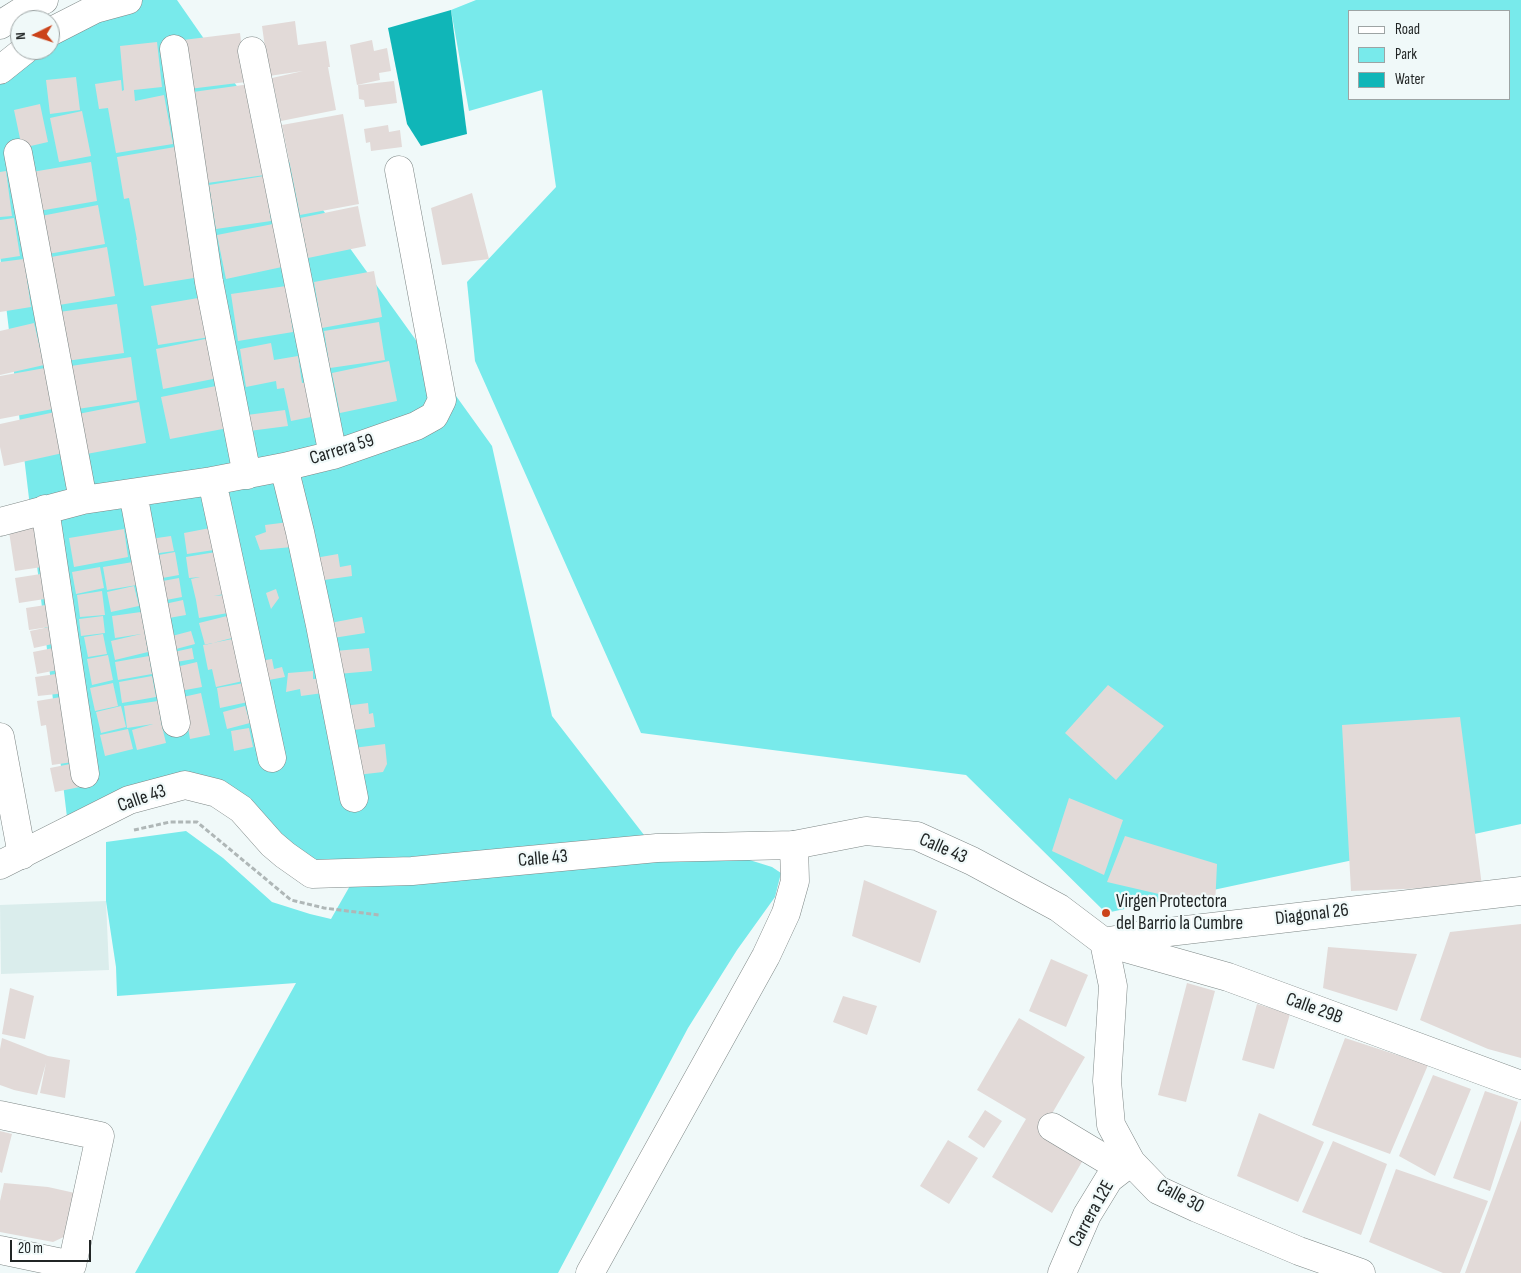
<!DOCTYPE html>
<html>
<head>
<meta charset="utf-8">
<style>
  body { margin:0 }
  #map { position:relative; width:1521px; height:1273px; overflow:hidden; background:#f0f9f9; font-family:"Sofia Sans Condensed",sans-serif }
  canvas { display:block }
  .legend { position:absolute; left:1348px; top:10px; width:162px; height:90px; box-sizing:border-box; background:#f0f9f9; border:1px solid #9da4a4; margin:0; padding:6px 9px; list-style:none; font-size:15px; color:#212525 }
  .legend li { display:flex; align-items:center; gap:10px; height:25px }
  .legend b { width:25px; border:1px solid #9da4a4 }
  .north { position:absolute; left:10px; top:10px; width:50px; height:50px; box-sizing:border-box; background:#f0f9f9; border:1px solid #9da4a4; border-radius:50%; rotate:266deg; font-size:14px; font-weight:700; line-height:20px; text-align:center; color:#212525 }
  .north::after { content:''; display:block; margin:auto; width:18px; height:22px; background:#cb431a; clip-path:polygon(50% 0,100% 100%,50% 72%,0 100%) }
  .scale { position:absolute; left:10px; top:1240px; width:81px; height:22px; box-sizing:border-box; border:2px solid #212525; border-top:0; padding-left:6px; font-size:15px; line-height:18px; white-space:nowrap; color:#212525; -webkit-text-stroke:4px #f0f9f9; paint-order:stroke }
</style>
</head>
<body>
<div id="map">
<canvas width="1521" height="1273"></canvas>
<ul class="legend">
<li><b style="height:6px;background:#fff"></b>Road</li>
<li><b style="height:14px;background:#78eaeb"></b>Park</li>
<li><b style="height:14px;background:#10b6b8"></b>Water</li>
</ul>
<div class="north">N</div>
<div class="scale">20 m</div>
</div>
<script>
const ctx = document.querySelector('canvas').getContext('2d');
ctx.lineJoin = 'round';
function paint(path, color) { ctx.fillStyle = color; ctx.fill(path, 'evenodd'); }
const poly = rows => new Path2D(rows.map(r => 'M' + r).join(''));
function strokePath(path, color, width, dash) { ctx.strokeStyle = color; ctx.lineWidth = width; ctx.lineCap = dash ? 'butt' : 'round'; ctx.setLineDash(dash || []); ctx.stroke(path); }
function drawText(font, color, halo, rows, align = 'center') {
  ctx.font = font + ' "Sofia Sans Condensed",sans-serif'; ctx.lineWidth = 4.5; ctx.setLineDash([]); ctx.textBaseline = 'middle'; ctx.strokeStyle = halo; ctx.fillStyle = color; for (const [text, x, y, turn = 0] of rows) {
    ctx.save(); ctx.translate(x, y); ctx.rotate((+turn || 0) * Math.PI / 180); ctx.textAlign = isNaN(turn) ? turn : align; if (halo) ctx.strokeText(text, 0, 0); ctx.fillText(text, 0, 0); ctx.restore();
  }
}
paint(poly([
  [106,901,109,970,1,974,0,905]
]), '#daedec');
paint(poly([
  [142,0,177,0,339,233,492,446,552,716,651,844,695,843,772,867,781,873,775,897,737,950,688,1028,558,1273,135,1273,296,983,117,996,116,967,106,901,106,842,186,831,223,858,272,902,310,914,331,919,355,877,312,878,235,817,184,789,69,834,0,255,0,78,43,50,50,50,50,46,135,2],
  [476,0,1521,0,1521,824,1106,913,966,775,641,733,475,361,467,282,556,187,542,90,469,111,451,10],
  [1350,11,1510,11,1510,99,1350,99]
]), '#78eaeb');
paint(poly([
  [451,10,467,134,421,146,407,124,388,28]
]), '#10b6b8');
paint(poly([
  [295,21,298,45,326,41,330,67,328,67,336,110,281,121,272,78,303,71,269,76,262,26],
  [240,33,246,82,189,89,183,40],
  [372,40,374,51,387,48,391,71,379,73,380,80,357,85,350,45],
  [157,42,162,87,134,90,135,101,164,95,173,144,116,153,108,108,99,109,95,84,121,80,122,91,124,90,120,46],
  [76,77,80,110,50,114,46,80],
  [394,81,397,103,365,107,364,100,359,99,358,85],
  [250,84,265,175,207,183,193,92],
  [40,104,48,142,22,148,14,110],
  [82,111,91,156,59,162,50,118],
  [343,114,359,204,300,215,282,125],
  [388,125,389,132,400,130,402,147,371,151,370,142,366,143,364,129],
  [175,147,200,277,144,286,136,240,137,240,129,198,124,199,117,157],
  [91,162,97,201,39,211,32,172],
  [6,171,12,216,0,217,0,172],
  [264,176,271,221,216,229,209,185],
  [472,193,489,259,442,265,431,208],
  [98,205,105,244,48,254,41,216],
  [358,206,366,246,308,258,300,218],
  [14,218,20,256,0,259,0,220],
  [273,224,282,267,226,279,217,235],
  [107,247,115,296,59,305,51,257],
  [24,259,31,307,0,312,0,262],
  [374,271,382,317,322,328,314,282],
  [286,286,293,332,238,341,231,294],
  [204,297,210,337,158,345,151,306],
  [117,304,124,353,66,361,59,312],
  [379,322,385,360,330,368,324,331],
  [34,323,44,365,0,375,0,331],
  [210,338,218,378,163,389,156,349],
  [271,343,274,360,298,356,302,383,308,382,316,416,291,421,284,388,277,389,276,381,246,387,240,349],
  [131,357,137,400,71,410,64,367],
  [389,361,397,401,340,413,332,373],
  [45,368,53,409,0,419,0,376],
  [221,385,228,428,170,439,161,397],
  [139,402,146,443,81,455,73,415],
  [285,410,288,426,249,431,247,415],
  [55,412,63,453,4,466,0,447,0,424],
  [34,521,42,567,15,571,8,525],
  [289,522,292,547,260,550,255,536,266,532,265,525],
  [210,528,214,550,187,554,184,533],
  [124,529,128,557,74,567,69,538],
  [171,536,174,551,152,554,150,539],
  [175,552,179,575,157,579,153,556],
  [216,552,224,594,214,596,225,595,228,613,199,618,196,600,191,579,200,577,189,578,186,557],
  [338,554,340,567,351,565,352,576,324,580,323,572,317,573,315,558],
  [133,562,137,585,107,590,103,567],
  [100,567,104,588,76,594,72,572],
  [47,573,51,598,19,603,15,578],
  [179,578,182,597,161,601,157,582],
  [134,586,139,606,111,612,107,592],
  [276,589,279,598,271,609,266,593],
  [102,591,105,615,80,617,77,595],
  [183,600,186,615,163,619,160,605],
  [52,604,57,643,34,648,30,631,49,627,29,630,26,608],
  [141,612,148,652,115,660,111,641,141,634,115,638,112,616],
  [103,616,105,633,81,636,79,619],
  [227,616,232,638,205,645,199,623],
  [362,617,365,633,333,638,330,623],
  [191,631,195,644,176,649,172,636],
  [103,634,107,654,88,657,84,637],
  [232,639,243,681,216,687,212,669,208,670,203,645],
  [58,647,63,669,37,674,33,652],
  [192,648,194,659,176,662,174,652],
  [369,648,372,671,338,674,335,651],
  [108,655,113,680,92,685,87,659],
  [149,656,152,674,118,680,115,662],
  [272,659,274,669,282,667,285,677,258,682,253,662],
  [197,662,202,687,180,691,176,667],
  [313,671,313,679,320,679,323,693,301,696,300,689,286,692,288,673],
  [63,673,66,693,38,696,35,677],
  [152,676,156,697,122,703,119,682],
  [113,683,118,706,95,711,90,688],
  [244,683,248,702,220,708,217,688],
  [1108,685,1164,726,1116,780,1065,733],
  [201,693,210,735,190,739,183,697],
  [67,696,77,740,64,743,77,741,80,761,52,765,46,725,41,726,37,701],
  [158,701,161,722,166,743,137,750,132,730,153,724,127,728,124,706],
  [368,703,369,714,373,713,375,727,347,731,344,706],
  [121,706,126,727,101,733,96,712],
  [245,706,250,723,227,729,223,712],
  [1460,717,1482,886,1351,891,1342,725],
  [249,728,253,747,234,751,231,731],
  [128,729,133,749,105,756,100,735],
  [385,744,387,764,383,772,357,775,353,748],
  [80,762,85,786,55,792,50,768],
  [1069,798,1123,820,1104,875,1052,851],
  [1125,836,1217,864,1215,907,1107,882],
  [864,880,937,911,920,963,852,936],
  [1521,924,1521,1058,1488,1049,1420,1020,1450,932],
  [1328,947,1417,954,1397,1011,1323,988],
  [1051,959,1088,975,1066,1027,1029,1011],
  [1187,983,1215,991,1186,1102,1158,1095],
  [10,988,34,996,25,1039,2,1034],
  [843,996,877,1006,867,1035,833,1022],
  [1257,1004,1290,1014,1274,1069,1242,1060],
  [1019,1018,1085,1057,1043,1129,1086,1155,1052,1213,992,1177,1026,1119,977,1090],
  [2,1038,48,1056,70,1060,65,1098,40,1093,46,1063,37,1095,14,1090,0,1085,0,1049],
  [1345,1038,1428,1065,1390,1154,1312,1125],
  [1433,1075,1471,1089,1435,1176,1399,1156],
  [1485,1091,1518,1102,1490,1191,1453,1178],
  [985,1110,1002,1121,984,1148,968,1137],
  [1259,1113,1324,1142,1298,1202,1237,1176],
  [1521,1120,1521,1273,1465,1273],
  [0,1131,12,1134,2,1173,0,1172],
  [948,1140,978,1158,949,1204,920,1186],
  [1333,1141,1387,1164,1361,1235,1302,1212],
  [1396,1169,1488,1201,1460,1273,1443,1273,1369,1242],
  [4,1183,48,1187,75,1193,68,1235,53,1242,0,1232,0,1201]
]), '#e2dad8');
const minor = poly([
  [174,49,209,282,247,475],
  [252,51,333,455],
  [18,153,83,500],
  [284,467,300,532,320,625,354,798],
  [212,481,272,758],
  [133,493,176,723],
  [45,509,85,774],
  [0,522,83,500,212,481,284,467,333,455,416,426,434,416,442,400,399,170],
  [0,737,22,855],
  [1104,942,1228,977,1521,1085],
  [0,1115,100,1136,72,1265,0,1250],
  [1052,1127,1122,1169],
  [590,1273,766,956,786,913,795,881,794,845],
  [1062,1273,1087,1215,1109,1179,1131,1162]
]);
const major = poly([
  [0,25,27,8,44,0],
  [50,32,95,9,128,0],
  [0,70,25,50],
  [0,865,129,800,185,785,217,793,241,809,272,844,285,855,312,874,412,871,657,848,794,845,866,831,917,836,972,861,1059,908,1104,942],
  [1104,942,1113,986,1107,1081,1111,1125,1131,1162,1158,1190,1197,1208,1299,1251,1361,1273],
  [1104,942,1143,935,1521,891]
]);
strokePath(minor, '#7e8786', 29);
strokePath(major, '#7e8786', 29);
strokePath(poly([
  [134,830,170,822,197,822,291,900,324,908,379,915]
]), '#afb7b7', 3, [5, 2.5]);
strokePath(minor, '#fff', 28);
strokePath(major, '#fff', 28);
for (const [x, y, r, color] of [
  [1106,913,5,"#cb431a"]
]) { const dot = new Path2D(); dot.arc(x, y, r, 0, 2 * Math.PI); ctx.fillStyle = color; ctx.fill(dot); strokePath(dot, '#f0f9f9', 2); }
drawText('19px', '#212525', '#f0f9f9', [
  ["Carrera 59",342,450,-17],
  ["Calle 43",142,799,-19],
  ["Calle 43",943,849,23],
  ["Calle 43",543,859,-5],
  ["Diagonal 26",1312,915,-7],
  ["Calle 29B",1314,1009,20],
  ["Calle 30",1180,1197,28],
  ["Carrera 12E",1092,1214,-61]
]);
drawText('19px', '#212525', '#f0f9f9', [
  ["Virgen Protectora",1116,902],
  ["del Barrio la Cumbre",1116,924]
], 'left');
</script>
</body>
</html>
